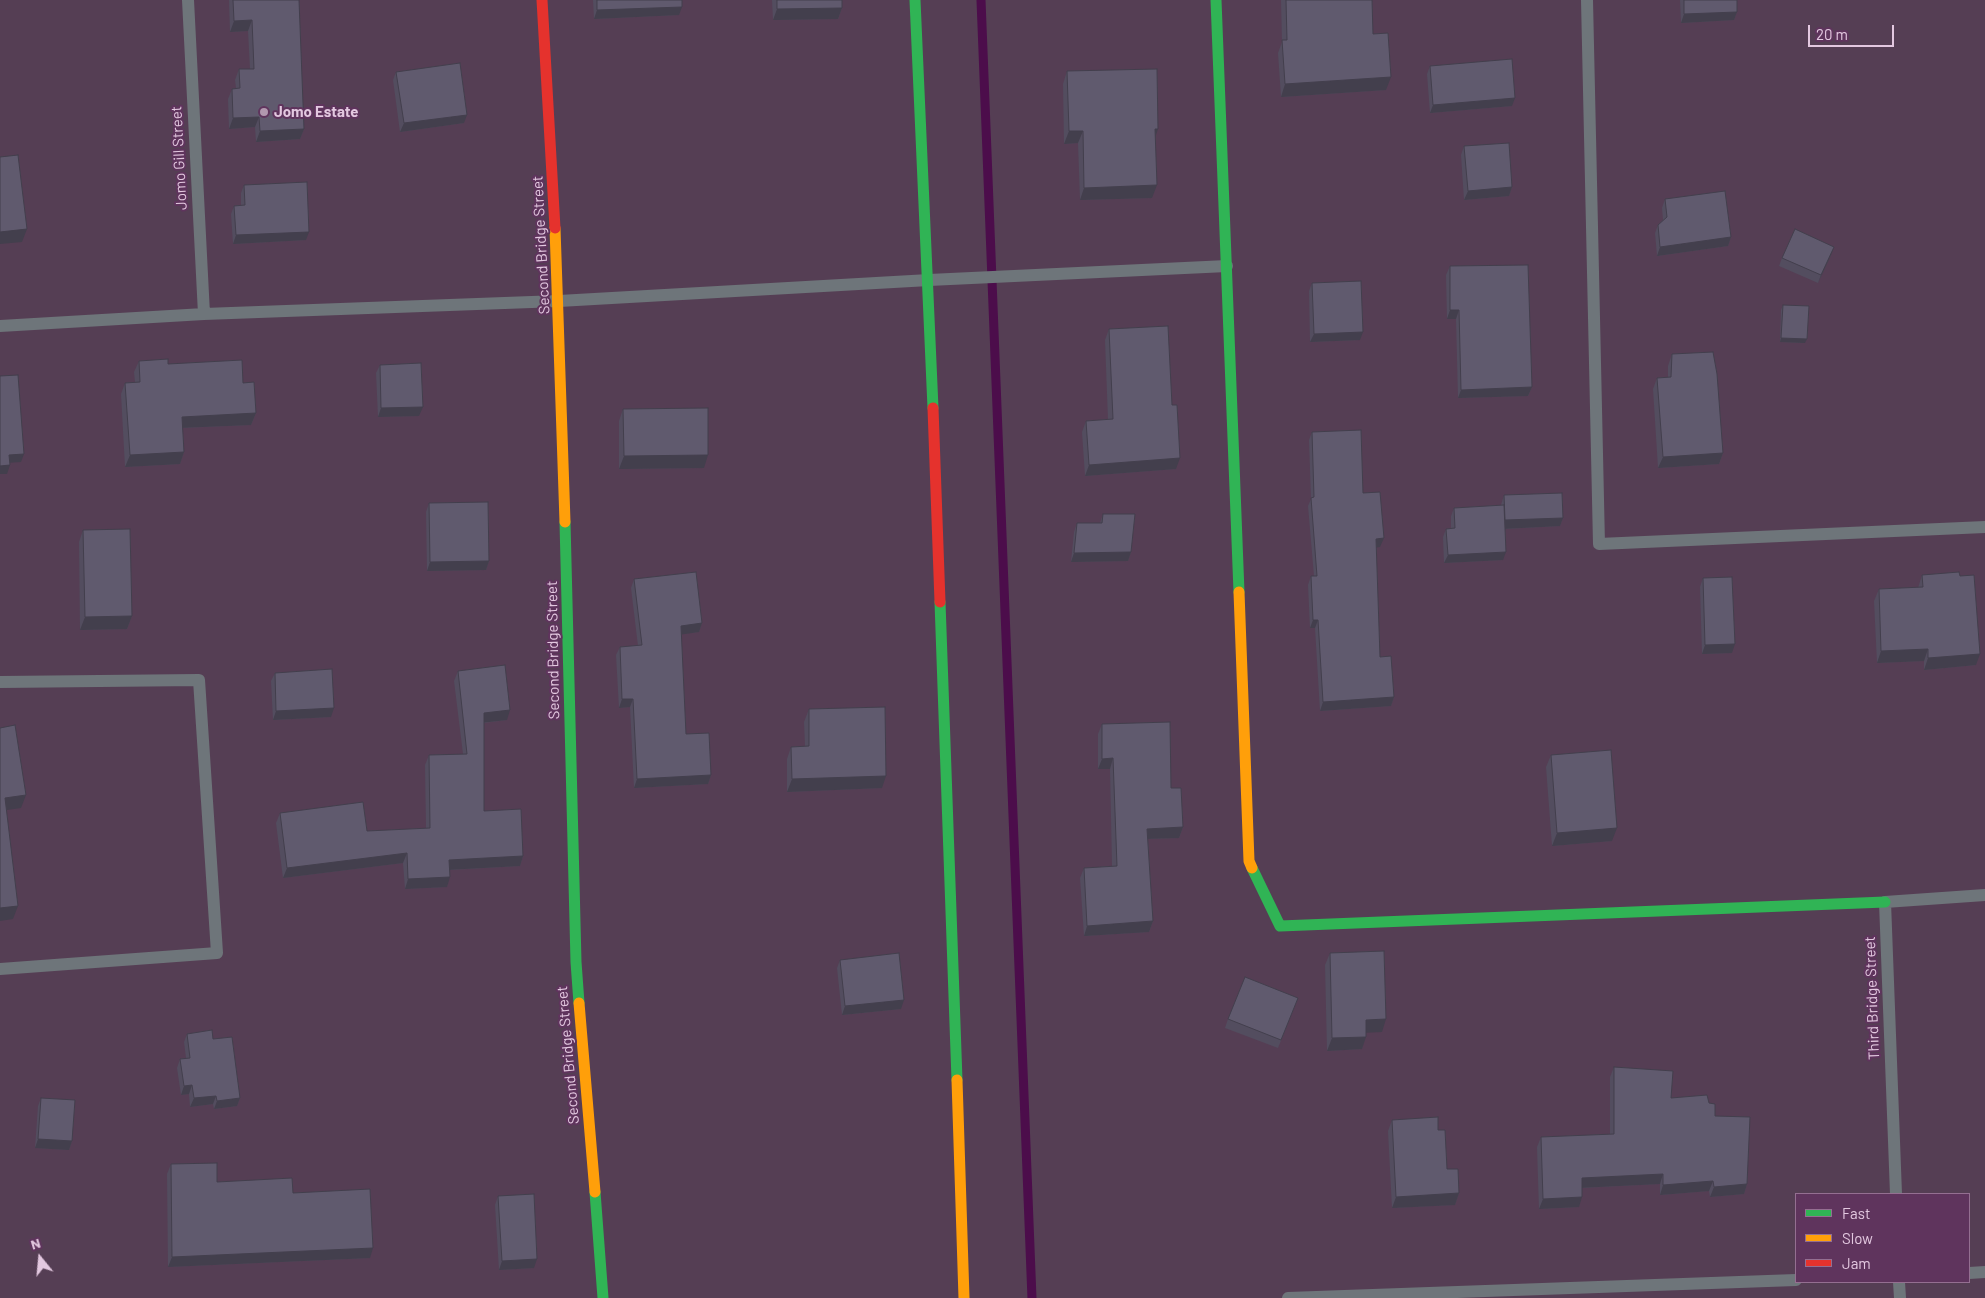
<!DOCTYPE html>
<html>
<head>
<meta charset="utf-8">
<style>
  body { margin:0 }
  #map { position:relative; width:1985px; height:1298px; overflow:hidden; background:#553e54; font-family:Barlow,sans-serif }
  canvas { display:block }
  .legend { position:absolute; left:1795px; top:1193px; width:175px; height:90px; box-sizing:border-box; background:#5f345d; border:1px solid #946f91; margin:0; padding:6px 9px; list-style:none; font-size:15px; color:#e3c8e0 }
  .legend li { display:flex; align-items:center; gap:10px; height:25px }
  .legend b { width:25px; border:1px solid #946f91 }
  .north { position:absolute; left:15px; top:1233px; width:50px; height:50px; -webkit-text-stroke:4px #5f345d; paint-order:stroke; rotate:343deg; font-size:14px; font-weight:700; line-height:20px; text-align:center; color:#e3c8e0 }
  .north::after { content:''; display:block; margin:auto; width:18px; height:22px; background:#e3c8e0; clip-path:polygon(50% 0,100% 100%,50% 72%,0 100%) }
  .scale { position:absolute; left:1808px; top:25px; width:86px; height:22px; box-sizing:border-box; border:2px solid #e3c8e0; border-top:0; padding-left:6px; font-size:15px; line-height:18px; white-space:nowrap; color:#e3c8e0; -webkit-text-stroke:4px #5f345d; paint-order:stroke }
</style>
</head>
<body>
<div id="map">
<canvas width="1985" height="1298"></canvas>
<ul class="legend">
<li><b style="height:6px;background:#30b455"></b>Fast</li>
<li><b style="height:6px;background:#ff9f0a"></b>Slow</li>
<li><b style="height:6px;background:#e5322d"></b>Jam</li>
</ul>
<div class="north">N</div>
<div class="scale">20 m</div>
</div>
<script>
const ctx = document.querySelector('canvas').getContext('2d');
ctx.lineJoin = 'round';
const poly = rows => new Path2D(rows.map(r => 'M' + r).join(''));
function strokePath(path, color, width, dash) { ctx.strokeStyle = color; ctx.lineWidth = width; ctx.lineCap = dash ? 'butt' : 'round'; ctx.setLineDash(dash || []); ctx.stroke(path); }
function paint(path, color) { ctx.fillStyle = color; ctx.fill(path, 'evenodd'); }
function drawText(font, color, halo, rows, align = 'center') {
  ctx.font = font + ' Barlow,sans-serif'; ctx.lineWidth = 4; ctx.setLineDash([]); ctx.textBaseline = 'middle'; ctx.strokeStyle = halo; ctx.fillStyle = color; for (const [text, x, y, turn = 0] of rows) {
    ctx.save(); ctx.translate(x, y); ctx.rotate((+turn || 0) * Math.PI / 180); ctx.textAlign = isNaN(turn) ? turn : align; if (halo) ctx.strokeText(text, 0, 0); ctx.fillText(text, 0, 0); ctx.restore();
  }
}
strokePath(poly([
  [981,0,1032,1298]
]), '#4c0d4b', 9);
strokePath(poly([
  [188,0,204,314],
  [1587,0,1599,544,1985,527],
  [0,326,204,314,559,301,929,280,1227,266],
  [0,682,199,680,217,953,0,969],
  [1896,1194,1885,902,1985,895],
  [1969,1273,1985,1272],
  [1899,1282,1900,1298],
  [1288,1298,1796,1280]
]), '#6e757a', 12);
strokePath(poly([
  [915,0,933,408],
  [1216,0,1239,592],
  [565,522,576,962,579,1003],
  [940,602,957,1080],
  [1252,868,1280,926,1885,902],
  [595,1192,603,1298]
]), '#30b455', 11);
strokePath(poly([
  [555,228,565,522],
  [1239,592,1249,861,1252,868],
  [579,1003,595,1192],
  [957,1080,964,1298]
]), '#ff9f0a', 11);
strokePath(poly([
  [542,0,555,228],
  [933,408,940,602]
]), '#e5322d', 11);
paint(poly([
  [229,0,299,0,304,129,300,139,256,142,255,127,229,129,228,99,232,89,236,88,235,80,239,69,250,69,248,31,230,32],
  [593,0,682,0,679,15,594,19],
  [772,0,842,0,842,8,838,19,773,20],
  [1281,0,1372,0,1373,34,1386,90,1281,97,1278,53,1282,42],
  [1680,0,1737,0,1737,12,1734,20,1681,23],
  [1430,66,1512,106,1430,113,1427,74],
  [1067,71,1155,137,1152,198,1080,200,1078,143,1064,144,1063,84],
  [396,72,464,123,400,132,393,80],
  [1464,146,1512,187,1509,196,1464,200,1461,155],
  [244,185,306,240,233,244,231,214,234,206,241,205,241,193],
  [1665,199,1731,237,1728,246,1657,256,1655,233,1658,225,1663,220,1662,208],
  [1831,255,1818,283,1779,266,1782,258],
  [1450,266,1532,387,1528,396,1458,398,1456,319,1447,319,1446,275],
  [1312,283,1360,340,1310,342,1309,291],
  [1783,305,1805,343,1780,342,1781,310],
  [1109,329,1172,405,1176,469,1085,476,1082,432,1086,421,1108,420,1105,340],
  [1672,354,1723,453,1719,464,1658,468,1653,389,1657,378,1668,377,1668,366],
  [139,361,168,364,243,383,256,413,251,425,182,428,184,452,180,464,125,467,121,394,125,383,135,382,134,372],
  [380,365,419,416,378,417,376,373],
  [623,409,704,468,619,469,619,421],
  [1312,432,1363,493,1380,547,1376,547,1380,657,1394,697,1391,706,1320,711,1315,628,1310,628,1308,585,1311,576,1314,576,1308,506,1311,499,1309,440],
  [1504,495,1563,518,1560,526,1505,529,1503,560,1444,563,1443,537,1446,529,1451,529,1451,516,1454,508,1501,505],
  [429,503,489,561,486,570,427,571,426,512],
  [1103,514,1131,552,1128,561,1071,562,1074,532,1077,523,1100,523],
  [83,530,132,616,127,629,80,630,79,542],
  [1922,575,1976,665,1924,670,1924,661,1877,663,1874,601,1879,589,1918,588],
  [1703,578,1732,653,1702,654,1700,587],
  [634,579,702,623,699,632,681,634,686,734,711,775,708,784,634,788,630,707,619,708,616,655,620,647,638,646,631,588],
  [458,671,507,720,484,723,484,811,523,856,520,866,450,870,447,887,405,889,403,863,283,878,276,823,280,813,367,831,426,828,425,765,429,755,463,754,454,681],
  [275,673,331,717,273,720,271,681],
  [809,709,882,788,787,792,787,759,791,747,805,746,804,722],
  [1102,724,1171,788,1183,827,1179,838,1148,839,1153,921,1149,932,1084,936,1080,878,1084,868,1112,866,1110,769,1098,769,1098,734],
  [1551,755,1612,841,1552,846,1546,767],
  [1330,953,1382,1032,1366,1032,1362,1049,1327,1051,1325,965],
  [840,960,901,1009,842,1015,837,968],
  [1298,998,1278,1048,1225,1028,1228,1019],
  [187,1034,213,1039,240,1098,237,1106,214,1109,213,1104,190,1107,189,1094,181,1095,177,1068,180,1059,186,1058,184,1042],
  [1614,1067,1671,1098,1709,1103,1747,1184,1744,1194,1710,1197,1709,1191,1660,1195,1660,1184,1582,1188,1579,1207,1539,1209,1537,1147,1541,1137,1610,1134,1610,1077],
  [41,1098,72,1141,69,1150,35,1148,38,1106],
  [1392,1120,1438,1130,1447,1169,1459,1193,1455,1205,1392,1208,1388,1131],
  [171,1164,217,1182,293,1193,370,1258,168,1267,167,1174],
  [498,1196,534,1268,499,1270,495,1205]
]), '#534d5f');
paint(poly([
  [682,7,679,15,594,19,597,10],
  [842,8,838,19,773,20,777,9],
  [1737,12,1734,20,1681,23,1684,14],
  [252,20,248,31,230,32,234,21],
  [1391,77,1386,90,1281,97,1285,84],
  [1515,98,1512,106,1430,113,1433,105],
  [467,115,464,123,400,132,404,123],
  [259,117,255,127,229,129,233,118],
  [304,129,300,139,256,142,260,131],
  [1155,129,1158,129,1154,141],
  [1069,131,1083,131,1078,143,1064,144],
  [1157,185,1152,198,1080,200,1084,188],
  [1512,187,1509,196,1464,200,1468,191],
  [27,229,22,242,0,244,0,232],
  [309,232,306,240,233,244,236,235],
  [1731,237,1728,246,1657,256,1660,247],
  [1834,247,1831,255,1818,283,1821,275],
  [1450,310,1459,310,1456,319,1447,319],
  [1363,332,1360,340,1310,342,1314,334],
  [1781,338,1807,339,1805,343,1780,342],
  [1532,387,1528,396,1458,398,1461,390],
  [423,407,419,416,378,417,381,408],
  [256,413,251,425,178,428,182,417],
  [184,452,180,464,125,467,130,455],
  [1723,453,1719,464,1658,468,1663,457],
  [24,454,21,462,6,463,9,455],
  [708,455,704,468,619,469,624,456],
  [1180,458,1176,469,1085,476,1089,465],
  [10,465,7,474,0,474,0,466],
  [1563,518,1560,526,1502,529,1505,520],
  [1384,538,1380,547,1373,548,1376,539],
  [1131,552,1128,561,1071,562,1074,553],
  [1506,552,1503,560,1444,563,1448,555],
  [489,561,486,570,427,571,430,562],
  [132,616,127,629,80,630,85,617],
  [1313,620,1318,620,1315,628,1310,628],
  [702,623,699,632,678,635,681,626],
  [1735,644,1732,653,1702,654,1705,645],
  [1928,649,1924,661,1877,663,1881,651],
  [1980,654,1976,665,1924,670,1928,658],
  [1394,697,1391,706,1320,711,1323,702],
  [622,699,633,699,630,707,619,708],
  [334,708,331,717,273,720,276,711],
  [510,710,507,720,480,723,484,713],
  [1113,758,1110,769,1098,769,1102,759],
  [711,775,708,784,634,788,637,779],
  [886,776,882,788,787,792,792,779],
  [26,795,21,808,0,811,5,798],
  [1183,827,1179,838,1143,839,1147,829],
  [1617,828,1612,841,1552,846,1557,833],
  [407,853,403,863,283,878,287,868],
  [523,856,520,866,446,870,449,860],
  [450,877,447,887,405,889,408,879],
  [18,906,13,919,0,921,0,908],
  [1153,921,1149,932,1084,936,1087,926],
  [904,1000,901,1009,842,1015,845,1006],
  [1386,1019,1382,1032,1361,1033,1366,1020],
  [1366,1037,1362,1049,1327,1051,1332,1038],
  [192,1085,189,1094,181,1095,184,1086],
  [216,1096,213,1104,190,1107,194,1098],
  [240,1098,237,1106,214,1109,217,1101],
  [38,1139,72,1141,69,1150,35,1148],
  [1663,1174,1660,1184,1578,1188,1582,1178],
  [1713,1181,1709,1191,1660,1195,1663,1185],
  [1747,1184,1744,1194,1710,1197,1714,1187],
  [1459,1193,1455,1205,1392,1208,1396,1197],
  [1582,1197,1579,1207,1539,1209,1543,1199],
  [373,1248,370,1258,168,1267,172,1257],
  [537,1259,534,1268,499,1270,502,1261]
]), '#433f4d');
const building = poly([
  [233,0,299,0,304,129,260,131,259,117,233,118,232,89,240,88,239,69,254,69,252,20,234,21,233,0],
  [597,0,682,0,682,7,597,10,597,0],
  [777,0,842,0,842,8,777,9,777,0],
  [1286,0,1372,0,1373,34,1388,33,1391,77,1285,84,1282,40,1287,40,1286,0],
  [1684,0,1737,0,1737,12,1684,14,1684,0],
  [1512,59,1515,98,1433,105,1430,66,1512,59],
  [460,63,467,115,404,123,396,72,460,63],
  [1157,69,1158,129,1155,129,1157,185,1084,188,1083,131,1069,131,1067,71,1157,69],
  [1509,143,1512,187,1468,191,1464,146,1509,143],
  [18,155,27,229,0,232,0,157,18,155],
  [307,182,309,232,236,235,234,206,245,205,244,185,307,182],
  [1725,191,1731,237,1660,247,1658,225,1667,217,1665,199,1725,191],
  [1795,229,1834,247,1821,275,1782,258,1795,229],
  [1528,265,1532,387,1461,390,1459,310,1450,310,1450,266,1528,265],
  [1361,281,1363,332,1314,334,1312,283,1361,281],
  [1783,305,1809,306,1807,339,1781,338,1783,305],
  [1168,326,1172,405,1177,405,1180,458,1089,465,1086,421,1113,419,1109,329,1168,326],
  [1713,352,1717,374,1723,453,1663,457,1657,378,1671,377,1672,354,1713,352],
  [168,359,168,364,242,360,243,383,254,382,256,413,182,417,184,452,130,455,125,383,140,382,139,361,168,359],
  [421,363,423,407,381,408,380,365,421,363],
  [18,375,24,454,9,455,10,465,0,466,0,376,18,375],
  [708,408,708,455,624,456,623,409,708,408],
  [1361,430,1363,493,1380,492,1384,538,1376,539,1380,657,1391,656,1394,697,1323,702,1318,620,1313,620,1311,576,1317,576,1311,498,1314,497,1312,432,1361,430],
  [1562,493,1563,518,1505,520,1504,495,1562,493],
  [488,502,489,561,430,562,429,503,488,502],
  [1504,505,1506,552,1448,555,1446,529,1455,528,1454,508,1504,505],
  [1103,514,1135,514,1131,552,1074,553,1077,523,1102,523,1103,514],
  [130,529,132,616,85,617,83,530,130,529],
  [696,572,702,623,681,626,686,734,709,733,711,775,637,779,633,699,622,699,620,647,642,645,634,579,696,572],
  [1959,572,1960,576,1974,575,1980,654,1928,658,1928,649,1881,651,1879,589,1923,587,1922,575,1959,572],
  [1732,577,1735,644,1705,645,1703,578,1732,577],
  [505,665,510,710,484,713,484,811,521,809,523,856,449,860,450,877,408,879,407,853,287,868,280,813,363,802,367,831,430,828,429,755,467,754,458,671,505,665],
  [332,669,334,708,276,711,275,673,332,669],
  [885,707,886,776,792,779,791,747,809,746,809,709,885,707],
  [1170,722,1171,788,1181,788,1183,827,1147,829,1153,921,1087,926,1084,868,1117,866,1113,758,1102,759,1102,724,1170,722],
  [15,725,26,795,5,798,18,906,0,908,0,728,15,725],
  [1611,750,1617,828,1557,833,1551,755,1611,750],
  [1384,951,1386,1019,1366,1020,1366,1037,1332,1038,1330,953,1384,951],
  [899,953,904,1000,845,1006,840,960,899,953],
  [1245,977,1298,998,1281,1040,1228,1019,1245,977],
  [212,1030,213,1039,232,1037,240,1098,217,1101,216,1096,194,1098,192,1085,184,1086,180,1059,190,1058,187,1034,212,1030],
  [1614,1067,1673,1071,1671,1098,1707,1095,1709,1103,1715,1104,1715,1116,1750,1117,1747,1184,1714,1187,1713,1181,1663,1185,1663,1174,1582,1178,1582,1197,1543,1199,1541,1137,1614,1134,1614,1067],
  [41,1098,75,1100,72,1141,38,1139,41,1098],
  [1438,1117,1438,1130,1445,1130,1447,1169,1458,1169,1459,1193,1396,1197,1392,1120,1438,1117],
  [217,1163,217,1182,292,1178,293,1193,370,1189,373,1248,172,1257,171,1164,217,1163],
  [534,1194,537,1259,502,1261,498,1196,534,1194]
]);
paint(building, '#605a6e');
strokePath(building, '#433f4d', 1);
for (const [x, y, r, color] of [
  [264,112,5,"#b198af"]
]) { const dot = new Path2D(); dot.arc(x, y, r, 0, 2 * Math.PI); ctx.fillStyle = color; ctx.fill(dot); strokePath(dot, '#5f345d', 2); }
drawText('bold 15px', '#e3c8e0', '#5f345d', [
  ["Jomo Estate",274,112]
], 'left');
drawText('15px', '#e3c8e0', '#5f345d', [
  ["Jomo Gill Street",179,158,-93],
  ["Second Bridge Street",541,245,-93],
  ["Second Bridge Street",553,650,-91],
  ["Third Bridge Street",1872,998,-92],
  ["Second Bridge Street",568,1055,-95]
]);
</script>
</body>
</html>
